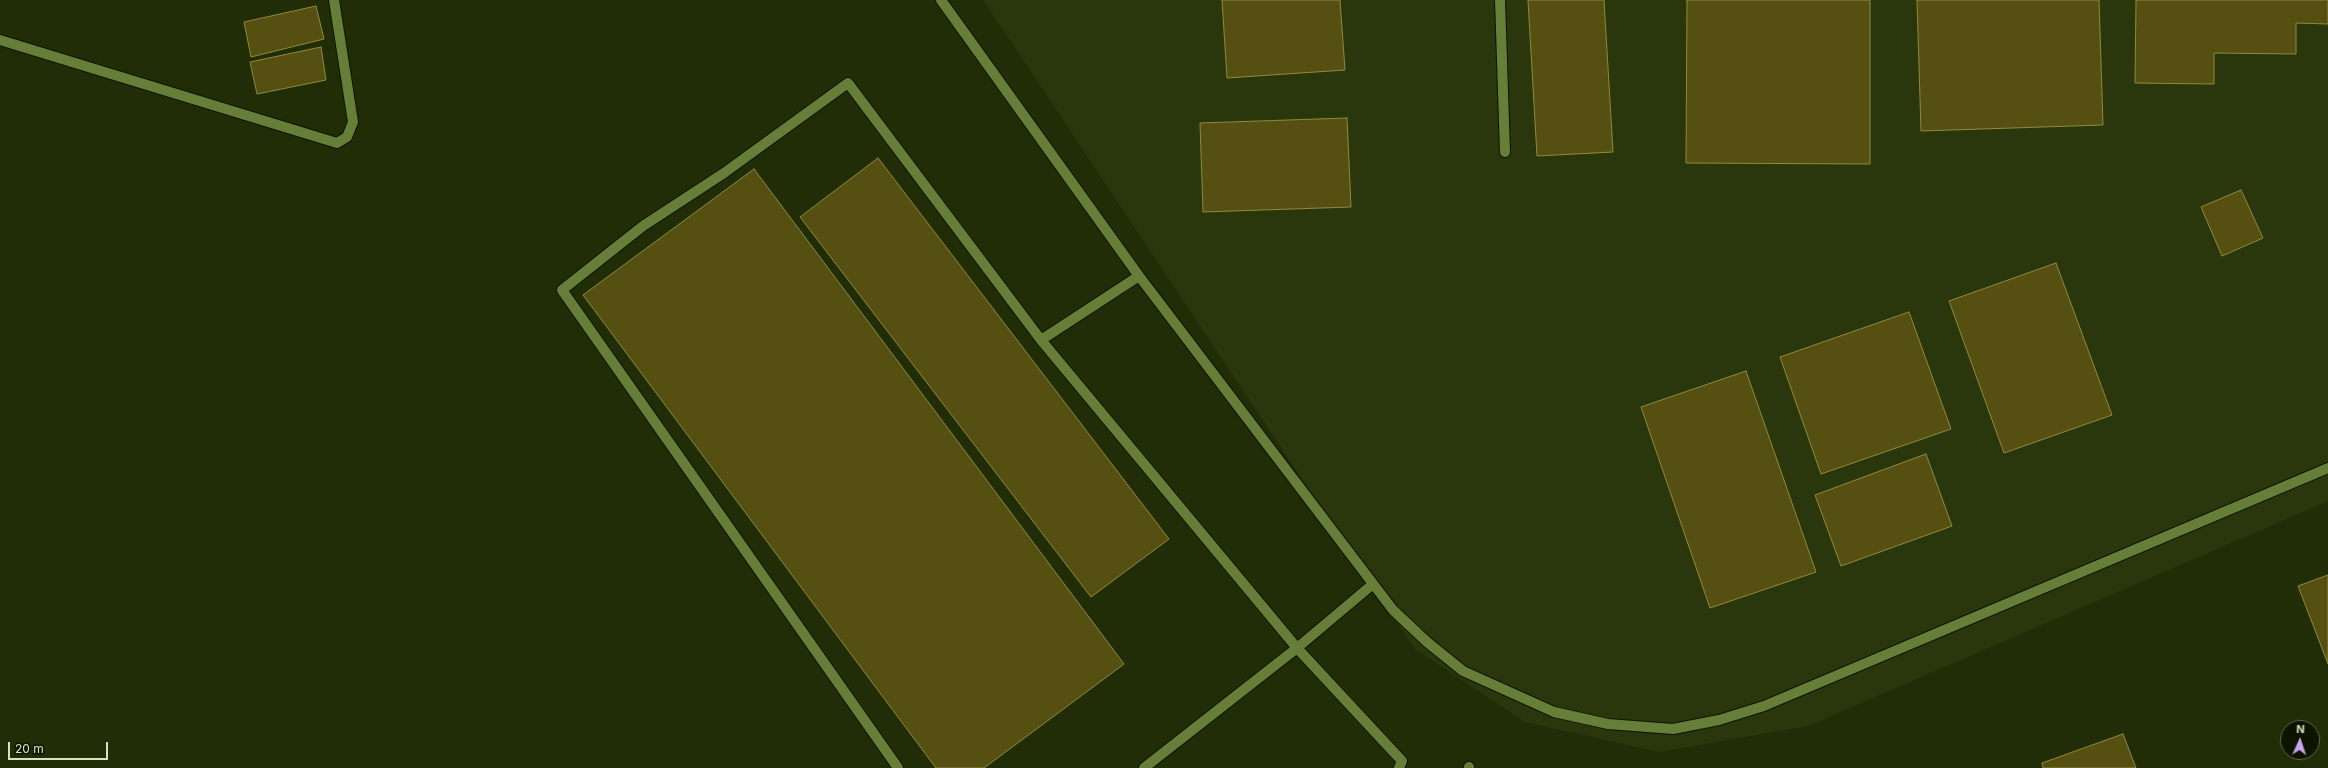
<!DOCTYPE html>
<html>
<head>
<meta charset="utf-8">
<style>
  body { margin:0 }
  #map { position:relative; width:2328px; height:768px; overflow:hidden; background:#212d07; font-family:Inter,sans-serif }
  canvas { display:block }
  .north { position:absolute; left:2280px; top:720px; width:40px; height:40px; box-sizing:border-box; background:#0c1400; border:1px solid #5c674d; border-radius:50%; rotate:3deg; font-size:11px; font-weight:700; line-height:16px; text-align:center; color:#d5e4c0 }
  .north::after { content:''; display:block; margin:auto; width:14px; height:18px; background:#c7a6ef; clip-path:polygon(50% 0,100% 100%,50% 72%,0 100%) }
  .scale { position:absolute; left:8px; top:742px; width:100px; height:18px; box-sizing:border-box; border:2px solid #d5e4c0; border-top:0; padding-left:5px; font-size:12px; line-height:14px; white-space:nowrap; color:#d5e4c0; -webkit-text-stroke:3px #0c1400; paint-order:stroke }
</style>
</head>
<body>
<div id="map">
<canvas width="2328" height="768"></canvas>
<div class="north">N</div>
<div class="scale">20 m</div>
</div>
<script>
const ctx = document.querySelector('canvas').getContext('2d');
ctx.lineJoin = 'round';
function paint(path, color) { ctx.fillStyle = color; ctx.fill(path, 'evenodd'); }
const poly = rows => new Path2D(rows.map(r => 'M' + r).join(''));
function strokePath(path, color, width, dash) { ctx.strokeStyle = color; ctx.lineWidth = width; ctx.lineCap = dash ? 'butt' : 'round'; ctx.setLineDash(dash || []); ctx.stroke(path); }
paint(poly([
  [983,0,2328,0,2328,501,1808,726,1659,752,1525,722,1415,649]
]), '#2a370c');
const building = poly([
  [1222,0,1340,0,1345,70,1227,78,1222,0],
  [1528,0,1604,0,1613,152,1537,156,1528,0],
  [1687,0,1870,0,1870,164,1686,163,1687,0],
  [1917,0,2099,0,2103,125,1921,131,1917,0],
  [2136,0,2328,0,2328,24,2296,23,2296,54,2214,53,2214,84,2135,83,2136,0],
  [316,6,324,39,251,57,244,22,316,6],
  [321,47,326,80,257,94,250,62,321,47],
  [1347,118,1351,207,1203,212,1200,123,1347,118],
  [878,158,1169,539,1091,597,800,217,878,158],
  [754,169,1124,664,984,768,936,768,583,295,754,169],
  [2241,190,2263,238,2222,256,2201,207,2241,190],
  [2056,263,2112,415,2004,453,1949,301,2056,263],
  [1909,312,1951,429,1821,474,1780,357,1909,312],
  [1746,371,1816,572,1710,608,1641,407,1746,371],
  [1926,454,1952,526,1841,566,1815,495,1926,454],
  [2328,575,2328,664,2298,586,2328,575],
  [2123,734,2136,768,2043,768,2042,763,2123,734]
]);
paint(building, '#555012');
strokePath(building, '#908a3b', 1);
const lane = poly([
  [941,0,1139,276,1393,610,1427,642,1463,671,1554,712,1608,724,1673,729,1719,720,1764,706,2328,468],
  [1500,0,1505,152],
  [0,40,337,143,347,137,353,122,334,0],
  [1041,340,1139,276],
  [898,768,562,290,643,226,724,173,848,83,1041,340,1297,648,1402,761,1399,768],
  [1144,768,1297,648,1373,584],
  [1469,768,1469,767]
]);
strokePath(lane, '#0d1401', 12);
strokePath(lane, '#667e38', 10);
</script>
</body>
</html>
